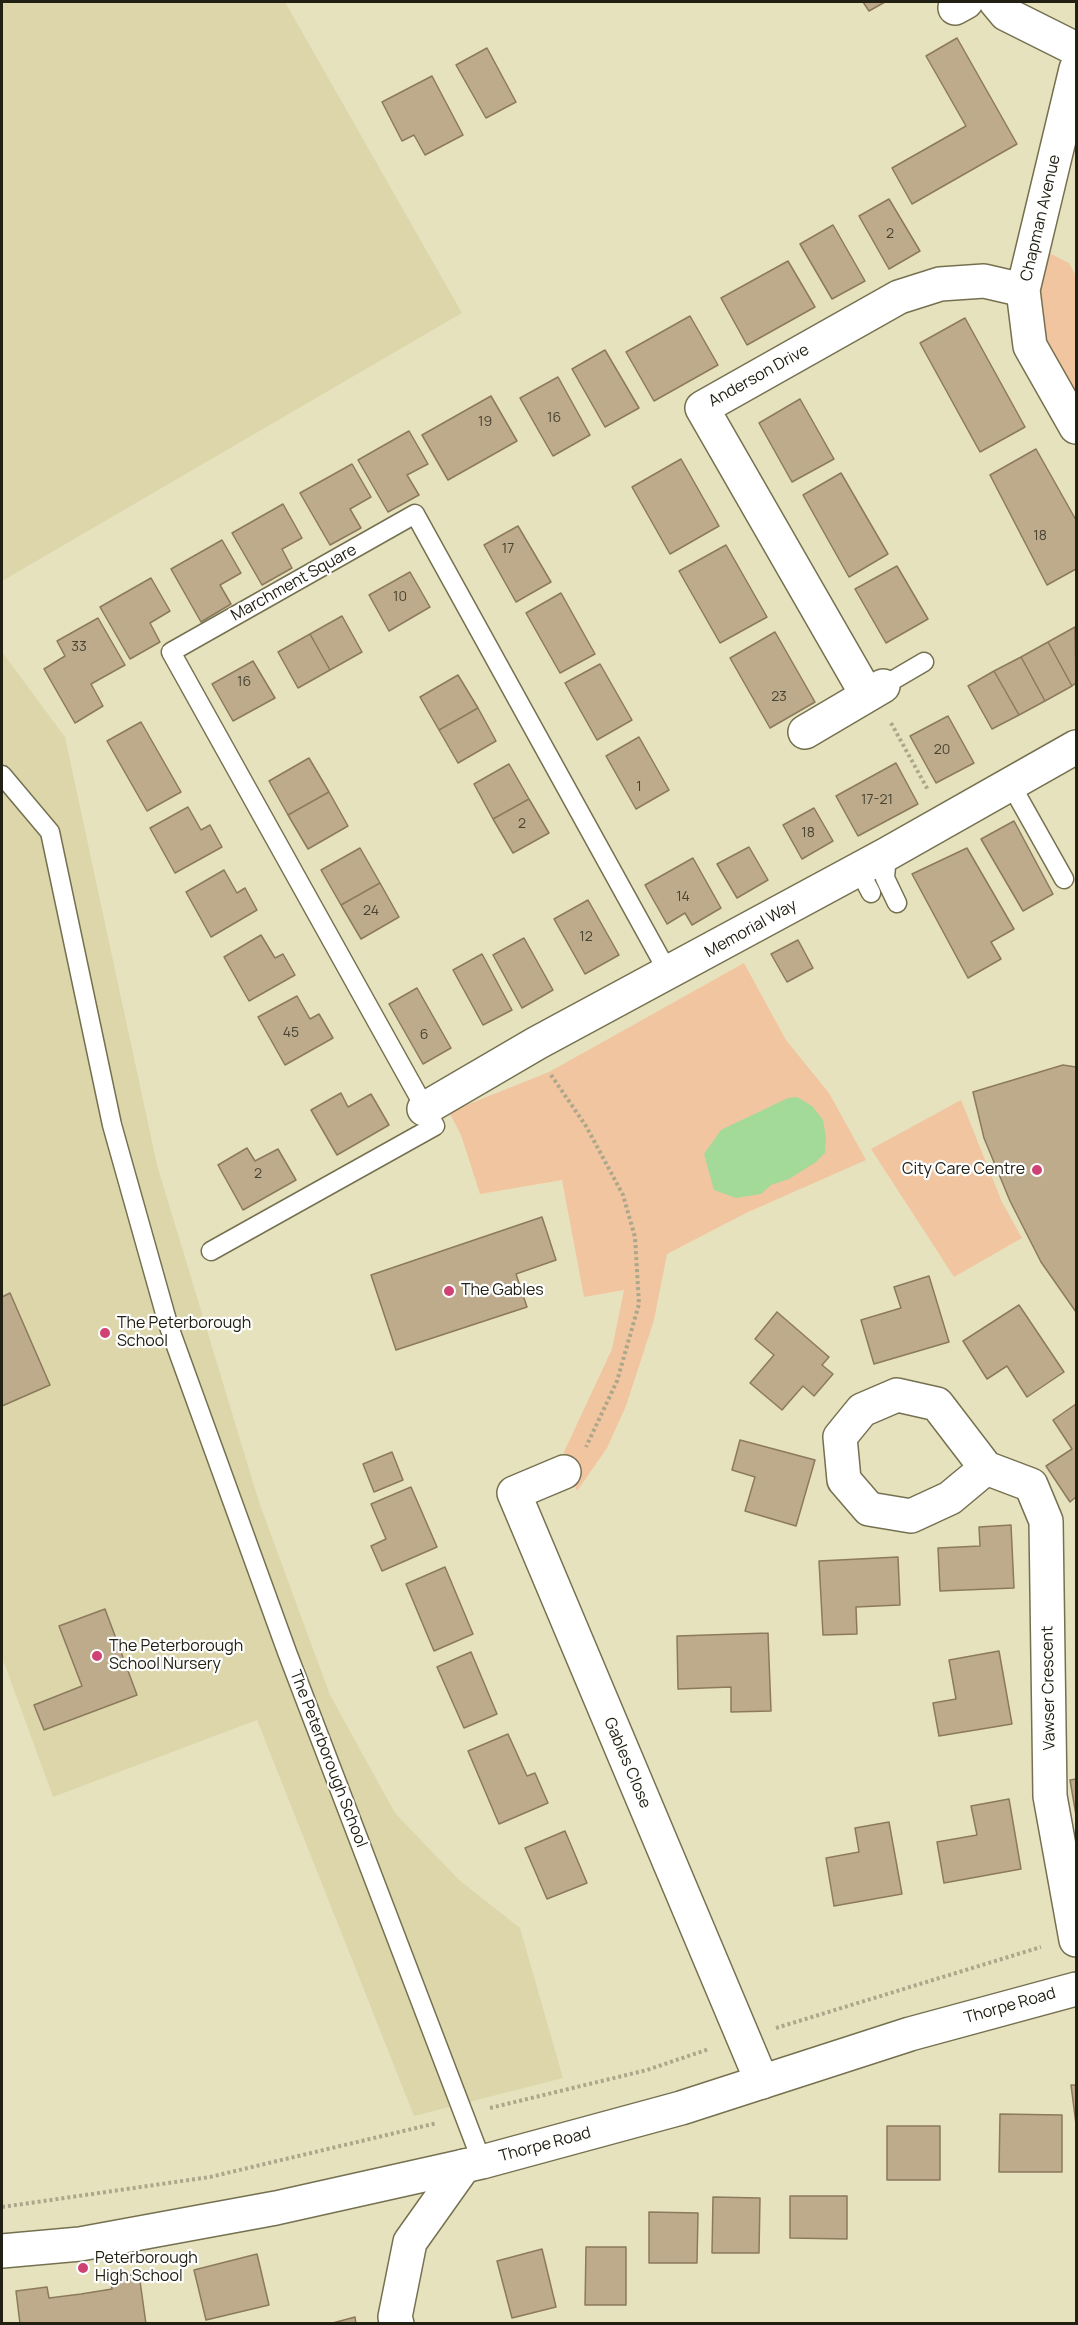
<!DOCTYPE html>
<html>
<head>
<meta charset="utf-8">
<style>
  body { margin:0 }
  #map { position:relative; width:1078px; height:2325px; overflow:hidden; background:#e7e2be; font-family:Manrope,sans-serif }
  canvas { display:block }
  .frame { position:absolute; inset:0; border:3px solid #222013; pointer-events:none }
</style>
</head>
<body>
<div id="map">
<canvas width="1078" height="2325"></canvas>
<div class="frame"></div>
</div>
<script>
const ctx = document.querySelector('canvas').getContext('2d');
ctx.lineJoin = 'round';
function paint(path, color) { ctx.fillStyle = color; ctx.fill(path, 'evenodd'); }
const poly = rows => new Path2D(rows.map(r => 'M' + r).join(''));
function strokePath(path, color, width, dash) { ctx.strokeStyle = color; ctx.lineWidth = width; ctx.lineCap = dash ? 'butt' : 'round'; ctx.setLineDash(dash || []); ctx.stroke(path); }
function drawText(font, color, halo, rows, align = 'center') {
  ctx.font = font + ' Manrope,sans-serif'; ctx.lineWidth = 4.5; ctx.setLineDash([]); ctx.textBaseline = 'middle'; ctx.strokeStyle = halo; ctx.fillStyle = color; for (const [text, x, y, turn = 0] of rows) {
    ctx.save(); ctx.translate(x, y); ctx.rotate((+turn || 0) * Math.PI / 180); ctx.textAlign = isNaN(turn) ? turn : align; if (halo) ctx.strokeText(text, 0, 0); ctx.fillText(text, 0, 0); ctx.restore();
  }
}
paint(poly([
  [6,2,285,2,462,313,2,581,2,3],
  [2,652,65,737,157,1165,259,1502,330,1695,395,1813,459,1880,520,1928,563,2078,414,2116,257,1720,53,1797,2,1657]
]), '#dcd6aa');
paint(poly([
  [1039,248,1069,263,1076,276,1076,413,1036,344],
  [744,963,786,1040,829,1093,866,1160,746,1213,667,1254,654,1320,626,1406,607,1448,577,1491,564,1452,612,1349,624,1290,584,1297,562,1180,480,1194,461,1135,449,1112,549,1072],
  [961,1100,1002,1202,1022,1238,954,1277,871,1149]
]), '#f1c5a0');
paint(poly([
  [797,1097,812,1106,823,1120,826,1138,825,1153,816,1162,789,1179,771,1185,761,1194,736,1198,714,1190,704,1154,721,1130,788,1098]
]), '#a3da99');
const building = poly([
  [863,2,885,2,869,11,863,2],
  [957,38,1017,144,912,204,892,168,966,126,926,56,957,38],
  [487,48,516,102,486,118,456,65,487,48],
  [432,76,463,135,425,155,414,135,402,141,382,102,432,76],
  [889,199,920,251,889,269,859,216,889,199],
  [833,225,865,281,832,299,800,244,833,225],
  [788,261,815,307,747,345,721,298,788,261],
  [690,316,718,365,654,401,626,352,690,316],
  [965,318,1025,427,980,452,920,343,965,318],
  [605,350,639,408,605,427,572,369,605,350],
  [558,377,590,435,553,456,520,398,558,377],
  [491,396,517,441,448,480,422,435,491,396],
  [800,399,834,459,792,482,759,423,800,399],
  [409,431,428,464,407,475,419,495,388,512,358,460,409,431],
  [1036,449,1076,520,1076,569,1047,585,990,475,1036,449],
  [681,459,719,526,670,554,632,487,681,459],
  [352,464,371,497,350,509,361,528,330,545,300,493,352,464],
  [841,473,888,554,849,577,803,495,841,473],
  [283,504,302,538,282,549,292,568,262,585,232,533,283,504],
  [518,526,551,582,516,602,484,545,518,526],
  [222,540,241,573,220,585,231,604,201,622,171,569,222,540],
  [726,545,767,617,720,643,679,571,726,545],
  [897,566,928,619,886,643,855,589,897,566],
  [410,572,430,607,389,631,369,595,410,572],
  [151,578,170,611,150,623,160,642,130,659,100,607,151,578],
  [561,593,595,654,560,673,526,613,561,593],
  [342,616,362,652,330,670,310,634,342,616],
  [98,618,125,665,91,684,103,706,75,723,44,669,65,656,57,641,98,618],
  [1075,627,1076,683,1072,686,1048,642,1075,627],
  [775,632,815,702,770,728,730,658,775,632],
  [310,634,330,670,298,688,278,652,310,634],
  [1048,642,1072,686,1045,701,1021,657,1048,642],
  [1021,657,1045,701,1019,715,994,671,1021,657],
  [253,661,275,698,233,721,212,684,253,661],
  [600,664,632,720,597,740,565,683,600,664],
  [994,671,1019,715,992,729,968,686,994,671],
  [458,675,478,708,439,730,420,697,458,675],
  [478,708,496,741,458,763,439,730,478,708],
  [948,716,974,763,936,783,910,736,948,716],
  [141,722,181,792,147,811,107,741,141,722],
  [639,737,669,790,636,809,606,756,639,737],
  [309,758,329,792,288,815,269,781,309,758],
  [896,763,918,804,858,836,836,796,896,763],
  [509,764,529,799,493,819,474,784,509,764],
  [329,792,348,826,308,849,288,815,329,792],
  [529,799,549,833,513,853,493,819,529,799],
  [188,807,201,830,210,825,222,847,175,873,150,828,188,807],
  [814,808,833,841,802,859,783,825,814,808],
  [1014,821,1053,894,1023,911,981,839,1014,821],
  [749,847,768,880,737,898,717,864,749,847],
  [360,848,380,883,341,905,321,870,360,848],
  [967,848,1014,929,991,942,1001,959,968,978,912,874,967,848],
  [693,858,721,908,692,925,685,913,667,924,645,885,693,858],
  [224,870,237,893,245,888,257,910,211,937,186,892,224,870],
  [380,883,399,917,361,939,341,905,380,883],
  [588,900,619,955,585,974,554,919,588,900],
  [261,935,275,958,283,954,295,975,249,1001,224,957,261,935],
  [524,938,553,990,522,1008,493,955,524,938],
  [798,940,813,968,787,982,771,954,798,940],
  [482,954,512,1010,483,1025,453,970,482,954],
  [417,988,451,1048,423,1064,389,1004,417,988],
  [297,996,310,1019,319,1014,333,1038,285,1065,258,1017,297,996],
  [1063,1065,1076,1067,1076,1312,1041,1262,1010,1201,984,1138,973,1092,1063,1065],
  [341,1093,348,1107,371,1094,389,1125,337,1155,311,1110,341,1093],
  [247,1148,255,1161,278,1149,296,1180,243,1210,218,1165,247,1148],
  [542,1217,556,1260,516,1274,527,1307,396,1350,371,1275,542,1217],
  [929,1276,949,1342,874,1364,861,1320,901,1308,894,1287,929,1276],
  [10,1293,50,1385,2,1406,2,1297,10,1293],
  [1019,1305,1064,1372,1027,1397,1007,1366,987,1379,963,1341,1019,1305],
  [777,1312,829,1357,822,1365,833,1374,814,1396,803,1386,782,1410,750,1383,774,1355,755,1339,777,1312],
  [1076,1404,1076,1497,1070,1502,1046,1466,1072,1449,1053,1420,1076,1404],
  [740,1440,815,1460,796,1526,745,1511,755,1477,732,1470,740,1440],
  [392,1452,403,1480,374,1492,363,1464,392,1452],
  [411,1487,437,1547,382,1571,371,1546,386,1539,371,1504,411,1487],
  [1011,1525,1014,1588,940,1591,938,1548,980,1546,979,1527,1011,1525],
  [898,1557,900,1605,856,1607,857,1634,823,1635,819,1561,898,1557],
  [445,1567,473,1634,434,1651,406,1584,445,1567],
  [105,1609,137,1695,44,1730,34,1705,82,1686,59,1626,105,1609],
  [768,1633,771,1711,731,1712,731,1687,678,1689,677,1636,768,1633],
  [999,1651,1012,1724,939,1736,933,1703,956,1699,949,1660,999,1651],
  [471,1652,497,1714,464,1728,437,1667,471,1652],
  [508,1734,527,1776,535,1773,548,1803,499,1824,468,1751,508,1734],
  [1076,1779,1076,1815,1070,1780,1076,1779],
  [1009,1799,1021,1869,944,1883,937,1842,977,1835,971,1806,1009,1799],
  [889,1822,902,1894,834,1906,826,1858,859,1852,855,1828,889,1822],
  [565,1831,587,1883,547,1899,525,1848,565,1831],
  [1071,2085,1076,2085,1076,2124,1071,2085],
  [1000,2114,1062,2115,1062,2172,999,2172,1000,2114],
  [887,2126,940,2126,940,2180,887,2180,887,2126],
  [790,2196,847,2196,847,2239,790,2238,790,2196],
  [713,2197,760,2198,759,2253,712,2253,713,2197],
  [649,2212,698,2213,697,2263,649,2263,649,2212],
  [586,2247,626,2247,626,2305,585,2305,586,2247],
  [542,2249,556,2307,512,2318,497,2261,542,2249],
  [257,2254,269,2305,206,2320,194,2270,257,2254],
  [139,2274,146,2324,20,2324,16,2291,47,2287,49,2298,81,2294,112,2289,110,2278,139,2274],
  [355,2317,356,2324,329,2324,355,2317]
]);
paint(building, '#bdab8b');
strokePath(building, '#8c7a5c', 1.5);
const lane = poly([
  [883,686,924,662],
  [2,775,50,832,112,1125,168,1324,287,1652,482,2162],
  [1010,783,1064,879],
  [887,854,885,878,897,903],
  [859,870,871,893],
  [211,1251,435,1126,171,652,415,514,669,974]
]);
const street = poly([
  [996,2,1006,14,1076,49],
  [955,8,966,2],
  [1076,69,1023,290,1030,346,1076,427],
  [867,695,702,408,899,297,940,284,984,281,1023,290],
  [805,732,883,686],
  [424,1109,537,1043,887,854,1076,747],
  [986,1468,950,1498,911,1516,869,1509,844,1480,840,1437,862,1410,897,1395,937,1404,986,1468,1031,1485,1046,1521,1050,1796,1076,1940],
  [564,1472,514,1493,762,2082],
  [397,2324,395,2317,410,2242,464,2166]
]);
const primary = poly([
  [2,2251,80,2244,276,2208,482,2162,681,2108,910,2034,1076,1989]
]);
strokePath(lane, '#757150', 21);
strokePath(street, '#757150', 36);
strokePath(primary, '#757150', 36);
strokePath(poly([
  [891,723,928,790],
  [551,1075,586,1126,623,1195,635,1237,639,1304,617,1381,586,1447],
  [776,2028,1041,1947],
  [490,2108,647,2070,709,2049],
  [2,2207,210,2177,437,2123]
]), '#aca78a', 4, [3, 3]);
strokePath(lane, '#fff', 18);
strokePath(street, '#fff', 33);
strokePath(primary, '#fff', 33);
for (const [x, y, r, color] of [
  [1037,1170,6,"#ce4274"],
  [449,1291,6,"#ce4274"],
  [105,1333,6,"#ce4274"],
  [97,1656,6,"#ce4274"],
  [83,2268,6,"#ce4274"]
]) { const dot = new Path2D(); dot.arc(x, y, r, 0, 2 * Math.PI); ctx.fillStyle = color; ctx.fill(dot); strokePath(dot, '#fff', 2); }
drawText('14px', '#494331', null, [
  ["2",890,234],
  ["16",554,418],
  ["19",485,422],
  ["18",1040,536],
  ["17",508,549],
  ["10",400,597],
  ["33",79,647],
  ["16",244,682],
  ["23",779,697],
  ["20",942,750],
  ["1",639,787],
  ["17-21",877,800],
  ["2",522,824],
  ["18",808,833],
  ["14",683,897],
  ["24",371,911],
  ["12",586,937],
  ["45",291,1033],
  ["6",424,1035],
  ["2",258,1174]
]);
drawText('16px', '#222013', '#fff', [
  ["Chapman Avenue",1041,218,-77],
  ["Anderson Drive",759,376,-29],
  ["Marchment Square",294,583,-29],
  ["Memorial Way",751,929,-29],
  ["Vawser Crescent",1049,1688,-91],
  ["The Peterborough School",328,1759,69],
  ["Gables Close",627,1763,67],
  ["Thorpe Road",1010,2006,-16],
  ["Thorpe Road",545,2145,-15]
]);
drawText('16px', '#222013', '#fff', [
  ["City Care Centre",1025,1170,"right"],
  ["The Gables",461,1291],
  ["The Peterborough",117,1324],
  ["School",117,1342],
  ["The Peterborough",109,1647],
  ["School Nursery",109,1665],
  ["Peterborough",95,2259],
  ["High School",95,2277]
], 'left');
</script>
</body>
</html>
